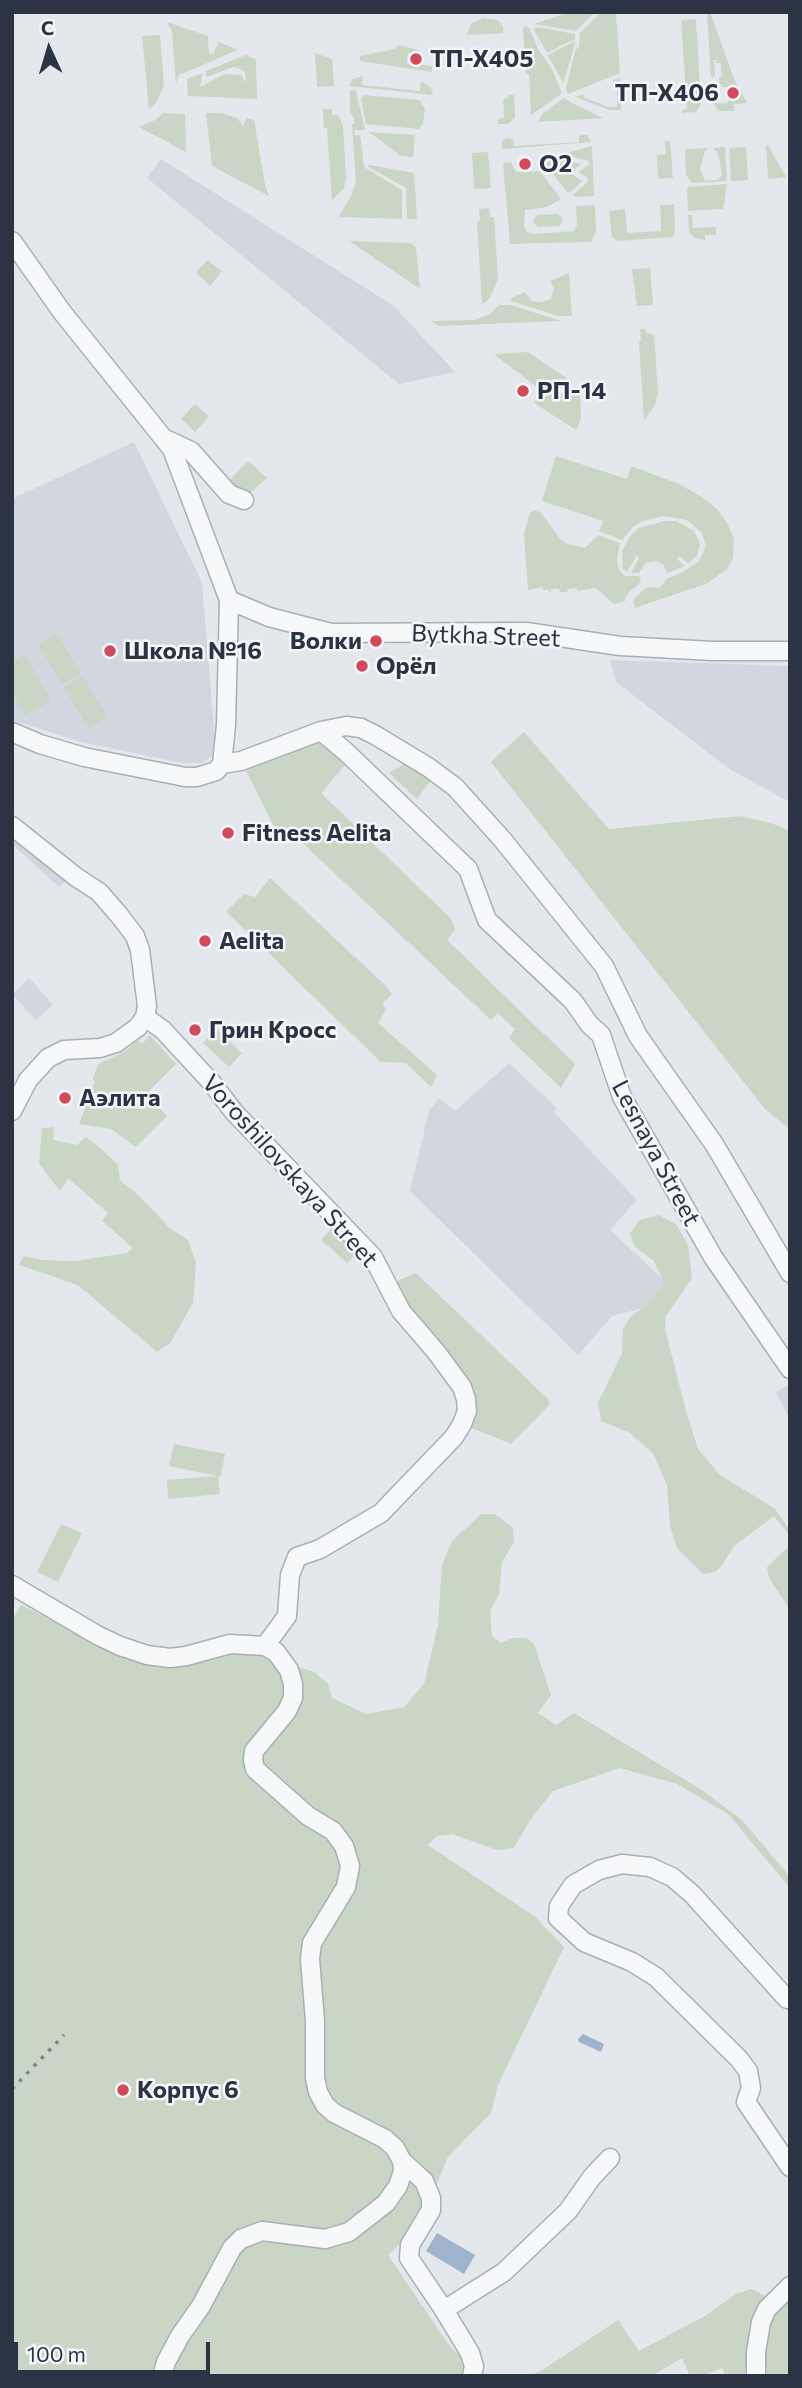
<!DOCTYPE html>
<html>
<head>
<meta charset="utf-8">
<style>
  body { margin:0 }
  #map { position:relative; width:802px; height:2388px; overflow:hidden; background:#e4e7ec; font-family:Commissioner,sans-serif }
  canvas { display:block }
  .frame { position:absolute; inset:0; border:14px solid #2b3445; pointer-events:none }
  .north { position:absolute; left:14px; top:14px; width:70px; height:70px; -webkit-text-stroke:5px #f4f6f9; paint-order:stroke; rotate:356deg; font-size:19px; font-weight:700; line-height:28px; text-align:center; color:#2b3445 }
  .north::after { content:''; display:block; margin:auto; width:24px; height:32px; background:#2b3445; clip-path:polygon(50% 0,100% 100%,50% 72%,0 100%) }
  .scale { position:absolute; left:14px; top:2342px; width:196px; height:32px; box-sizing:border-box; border:4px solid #2b3445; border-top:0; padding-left:9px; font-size:21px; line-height:24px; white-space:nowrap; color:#2b3445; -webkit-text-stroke:5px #f4f6f9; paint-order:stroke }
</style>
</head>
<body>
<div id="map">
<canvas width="802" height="2388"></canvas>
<div class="frame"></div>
<div class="north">С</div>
<div class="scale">100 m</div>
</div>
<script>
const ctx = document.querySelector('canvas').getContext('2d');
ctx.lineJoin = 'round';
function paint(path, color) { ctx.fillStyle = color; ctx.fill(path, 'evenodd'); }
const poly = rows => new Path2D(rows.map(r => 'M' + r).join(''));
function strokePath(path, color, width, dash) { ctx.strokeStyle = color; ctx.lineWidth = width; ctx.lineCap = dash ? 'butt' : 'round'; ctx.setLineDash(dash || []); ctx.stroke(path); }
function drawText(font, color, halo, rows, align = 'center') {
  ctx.font = font + ' Commissioner,sans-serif'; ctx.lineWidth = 5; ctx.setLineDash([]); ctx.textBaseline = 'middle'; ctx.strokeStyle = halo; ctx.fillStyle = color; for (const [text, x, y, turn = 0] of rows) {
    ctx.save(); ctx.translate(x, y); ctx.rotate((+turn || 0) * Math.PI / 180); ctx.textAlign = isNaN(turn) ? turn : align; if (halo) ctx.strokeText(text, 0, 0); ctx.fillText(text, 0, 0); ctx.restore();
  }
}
paint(poly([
  [161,159,394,306,455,372,399,384,147,178],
  [134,442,202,583,216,753,202,763,182,763,81,742,12,720,12,499],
  [610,660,790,666,790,802,731,770,616,682],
  [12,834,65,882,59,887,12,844],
  [29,978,53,1005,36,1020,12,995],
  [509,1063,557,1108,554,1112,637,1200,610,1230,662,1278,662,1287,643,1308,612,1316,578,1355,410,1191,429,1111,439,1098,455,1111],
  [790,1384,790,1420,776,1392]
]), '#d2d6de');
paint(poly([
  [570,12,595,12,576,31,534,24],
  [601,12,616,12,620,73,568,94,566,89,575,51,579,46,580,33],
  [707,12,710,12,734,79,747,103,734,104,734,111,719,111,713,103,712,86,715,84,717,104,728,103,727,87,722,87,719,82,719,78,722,77,721,63,716,63,716,60,714,60,715,76,714,78,711,76],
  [483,18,498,20,503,27,503,33,467,35,471,24],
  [696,19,701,104,696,112,682,113,682,110,687,109,681,20],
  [167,22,208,36,209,54,213,54,219,42,238,50,179,75,176,83,172,32],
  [525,26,529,28,538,49,553,71,561,91,561,94,531,115,529,74,526,74,523,28],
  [536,27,575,34,575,39,547,53,534,30],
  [160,35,164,86,156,103,149,109,142,36],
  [575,41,574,48,563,83,548,55],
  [398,45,418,50,421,54,408,53,407,63,432,66,432,72,360,61,360,56,395,49],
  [315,53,332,59,334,86,317,87],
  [246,55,255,59,256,62,257,99,188,96,187,79,203,73,200,87,224,74,241,75,246,83,245,72,238,68,233,67,206,77,206,71],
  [363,76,362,85,420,91,421,82,425,83,431,88,433,95,349,86,353,79],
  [620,78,621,110,610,110,575,97,583,94,584,98,609,107,617,107,617,85,613,85,613,80],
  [350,90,356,91,365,130,354,130,355,135,360,135,364,167,402,190,402,219,338,217,350,198,356,182,352,124,354,124,354,119,350,112],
  [363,95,419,100,425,109,423,124,419,129,366,124,361,100],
  [509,95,514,95,515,118,508,124,498,124,498,119,504,118,503,99,508,98],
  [564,98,572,103,603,118,538,122,542,114],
  [323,109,332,109,332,115,338,115,343,125,346,178,344,188,332,201,327,128,324,128],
  [163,113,185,114,186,152,139,127,155,120],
  [206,113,221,113,237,118,243,126,246,118,254,120,265,185,269,196,212,166],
  [369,132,415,135,413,157,401,156],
  [582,135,587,135,591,142,502,149,502,142,506,138,513,139,514,146,579,142,579,137],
  [665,141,670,141,673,178,658,179,657,155,666,154],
  [766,145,768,145,786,177,768,179],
  [592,146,594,196,575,197,574,194,588,182,587,177,578,172,590,164,588,161,562,154],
  [725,147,727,181,692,183,686,175,685,149,709,148,705,151,700,169,705,181,718,180,722,174,718,153,713,148],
  [746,147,748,180,731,181,729,148],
  [488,152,491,188,474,189,472,153],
  [560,159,581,164,570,173,582,181,571,192,567,192,545,164,551,160],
  [511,162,516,172,540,171,561,199,547,207,525,210,524,227,527,232,533,234,574,231,577,225,576,206,595,205,596,231,591,242,510,244,503,163],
  [370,165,414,173,417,219,407,219,406,188,367,166],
  [727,184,723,209,688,211,687,187],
  [674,204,675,232,673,237,618,241,612,237,609,211,625,209,627,233,661,231,660,205],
  [489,208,490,217,494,217,498,280,489,299,482,304,477,222,480,221,479,209],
  [558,214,563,219,559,226,538,227,534,223,534,218,538,215],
  [688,215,692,215,693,228,716,227,716,235,705,235,705,240,694,238,689,232],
  [349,241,411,243,416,247,420,289],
  [207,260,222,271,210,286,196,273],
  [650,268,653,305,637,306,632,269],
  [569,273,572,316,558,316,511,301,511,298,525,292,532,301,542,302,551,299,554,288,550,281],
  [499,305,511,305,561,321,438,326,431,321,475,320,490,314],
  [640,329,646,329,646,333,654,335,658,393,655,405,644,420,639,342,641,341],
  [528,352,568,379,559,391,568,399,574,392,580,392,581,419,576,430,534,403,542,391,494,354],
  [195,404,209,416,195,432,181,419],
  [556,456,627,479,631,466,679,484,705,499,717,509,727,523,734,539,733,558,727,569,708,583,635,608,633,600,647,587,659,588,668,578,683,572,699,561,706,546,702,533,687,520,663,516,640,522,633,527,622,540,599,531,603,521,542,501],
  [248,461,267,478,248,495,227,483],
  [535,510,541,513,561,540,568,544,585,548,598,535,620,543,617,560,619,570,625,576,639,576,641,582,627,594,625,601,614,604,596,588,577,591,577,588,568,589,567,592,560,592,559,589,551,589,551,593,548,590,543,590,543,587,528,590,524,533,530,513],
  [664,521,676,521,694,531,700,544,697,556,688,563,679,556,677,559,685,566,667,573,663,564,655,561,646,563,639,573,631,573,639,558,637,555,627,572,623,569,622,551,630,536,639,528],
  [57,633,81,674,62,685,38,644],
  [25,654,51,701,25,715,12,692,12,661],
  [83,676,107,717,88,728,64,687],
  [524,732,609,829,740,816,771,823,790,831,790,1130,765,1109,491,762],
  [325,734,352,757,321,793,451,919,455,930,447,940,575,1064,561,1088,509,1038,515,1029,498,1013,491,1020,293,834,273,825,246,771],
  [409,761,431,780,417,799,389,773],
  [270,878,385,985,392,994,382,1004,386,1009,378,1023,437,1075,431,1087,406,1063,381,1062,226,912,244,894,255,897],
  [217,1029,242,1053,229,1067,203,1043],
  [150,1035,176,1064,146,1094,167,1116,136,1147,111,1129,79,1124,95,1082,93,1079,98,1064,124,1052,138,1040,142,1044],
  [54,1127,53,1140,77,1145,86,1137,100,1148,118,1165,120,1181,134,1191,170,1228,188,1240,196,1262,193,1303,170,1343,157,1352,78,1285,19,1265,24,1256,43,1260,75,1261,127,1253,133,1248,102,1221,108,1213,68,1178,60,1191,39,1164,42,1128],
  [659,1215,676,1224,688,1245,692,1278,666,1316,665,1329,686,1411,698,1449,720,1475,774,1508,790,1530,790,1536,774,1516,734,1546,723,1564,715,1572,703,1574,677,1548,670,1526,667,1485,653,1453,630,1433,601,1421,598,1403,622,1353,623,1329,630,1317,643,1308,662,1287,662,1278,654,1261,634,1246,630,1233,640,1220],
  [332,1228,358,1252,347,1263,321,1240],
  [416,1273,549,1400,549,1405,511,1444,462,1424,467,1411,388,1285],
  [174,1444,225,1454,221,1476,218,1476,220,1494,168,1499,167,1480,217,1476,169,1466],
  [481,1514,495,1514,513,1528,514,1542,502,1562,499,1594,490,1611,492,1636,501,1643,513,1638,526,1638,534,1644,551,1695,538,1713,556,1725,574,1713,702,1790,742,1820,790,1877,790,1888,728,1814,677,1784,620,1768,553,1791,530,1820,514,1848,497,1850,452,1834,437,1836,428,1845,534,1916,564,1947,498,2085,491,2113,448,2157,426,2209,407,2237,388,2255,448,2344,479,2376,12,2376,12,1620,21,1605,117,1653,149,1660,240,1643,291,1665,314,1672,328,1684,332,1698,366,1714,404,1707,424,1684,438,1625,442,1565,452,1541],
  [61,1524,82,1533,58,1582,37,1572],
  [790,1545,790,1610,769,1578,767,1567],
  [790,2286,790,2376,726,2376,722,2368,703,2376,690,2376,682,2358,652,2376,529,2376,544,2369,618,2320,639,2351,705,2316,736,2294,751,2289,765,2296,767,2308]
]), '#c9d6c5');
paint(poly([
  [583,2034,604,2044,601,2052,579,2042,578,2039],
  [437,2233,475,2255,464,2274,426,2251]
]), '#9fb4cc');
const minor = poly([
  [12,241,62,312,172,449,229,600,226,725,222,764],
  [165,439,191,451,229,494,244,500],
  [229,600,269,617,331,633,526,632,620,646,713,651,790,651],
  [321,731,345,751,468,869,487,920,573,1001,589,1024,601,1035,622,1097,713,1257,790,1369],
  [12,732,40,744,84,757,185,777,197,777,216,771,222,764,241,761,321,731,346,726,361,728,375,735,428,767,455,787,502,839,604,966,638,1036,714,1144,790,1273],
  [12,826,76,877,99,892,119,915,135,936,140,950,147,1006,145,1017,138,1027,116,1043,100,1048,64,1050,48,1058,28,1080,12,1111],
  [145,1017,163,1030,211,1082,234,1112,373,1257,401,1311,437,1353,462,1387,466,1399,467,1411,462,1424,454,1437,381,1513,320,1549,297,1557,290,1575,287,1616,265,1646],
  [12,1585,97,1635,120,1646,147,1655,170,1658,186,1656,230,1644,265,1646,276,1652,289,1670,293,1684,293,1698,287,1711,254,1751,253,1760,255,1769,308,1816,333,1831,344,1846,350,1866,346,1887,312,1943,310,1959,315,2021,315,2078,318,2092,325,2105,334,2113,385,2139,395,2148,402,2161,403,2171,398,2186,386,2203,349,2232,325,2239,262,2231,241,2239,232,2248,201,2306,180,2336,166,2362,162,2376],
  [787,1999,692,1894,672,1877,650,1867,622,1864,599,1870,573,1885,559,1906,558,1918,584,1942,632,1962,656,1977,739,2059,748,2071,751,2088,746,2102,790,2167],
  [402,2161,424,2181,431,2198,431,2210,410,2245,409,2258,444,2310,504,2272,568,2211,592,2177,610,2158],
  [444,2310,470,2353,474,2366,472,2376],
  [756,2376,756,2352,761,2322,767,2309,790,2286]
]);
strokePath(minor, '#a9aeb7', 21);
strokePath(minor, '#f7f8fa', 18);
strokePath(poly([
  [12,2089,64,2035]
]), '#7d8696', 3.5, [3.5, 7]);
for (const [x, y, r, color] of [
  [416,59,7,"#d1495b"],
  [733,93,7,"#d1495b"],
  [525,164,7,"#d1495b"],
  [523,391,7,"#d1495b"],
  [376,641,7,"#d1495b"],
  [110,651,7,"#d1495b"],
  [362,666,7,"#d1495b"],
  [228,833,7,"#d1495b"],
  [205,941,7,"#d1495b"],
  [195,1030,7,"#d1495b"],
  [65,1098,7,"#d1495b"],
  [123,2090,7,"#d1495b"]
]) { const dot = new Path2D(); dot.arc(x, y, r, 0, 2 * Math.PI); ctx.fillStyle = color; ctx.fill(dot); strokePath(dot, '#f4f6f9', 2.5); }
drawText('bold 24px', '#2b3445', '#f4f6f9', [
  ["ТП-Х405",430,59],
  ["ТП-Х406",719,93,"right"],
  ["O2",539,164],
  ["РП-14",537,391],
  ["Волки",362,641,"right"],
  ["Школа №16",124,651],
  ["Орёл",376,666],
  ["Fitness Aelita",242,833],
  ["Aelita",219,941],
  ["Грин Кросс",209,1030],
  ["Аэлита",79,1098],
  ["Корпус 6",137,2090]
], 'left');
drawText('24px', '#2b3445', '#f4f6f9', [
  ["Bytkha Street",486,636,2],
  ["Lesnaya Street",656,1153,62],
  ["Voroshilovskaya Street",290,1171,48]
]);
</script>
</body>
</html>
